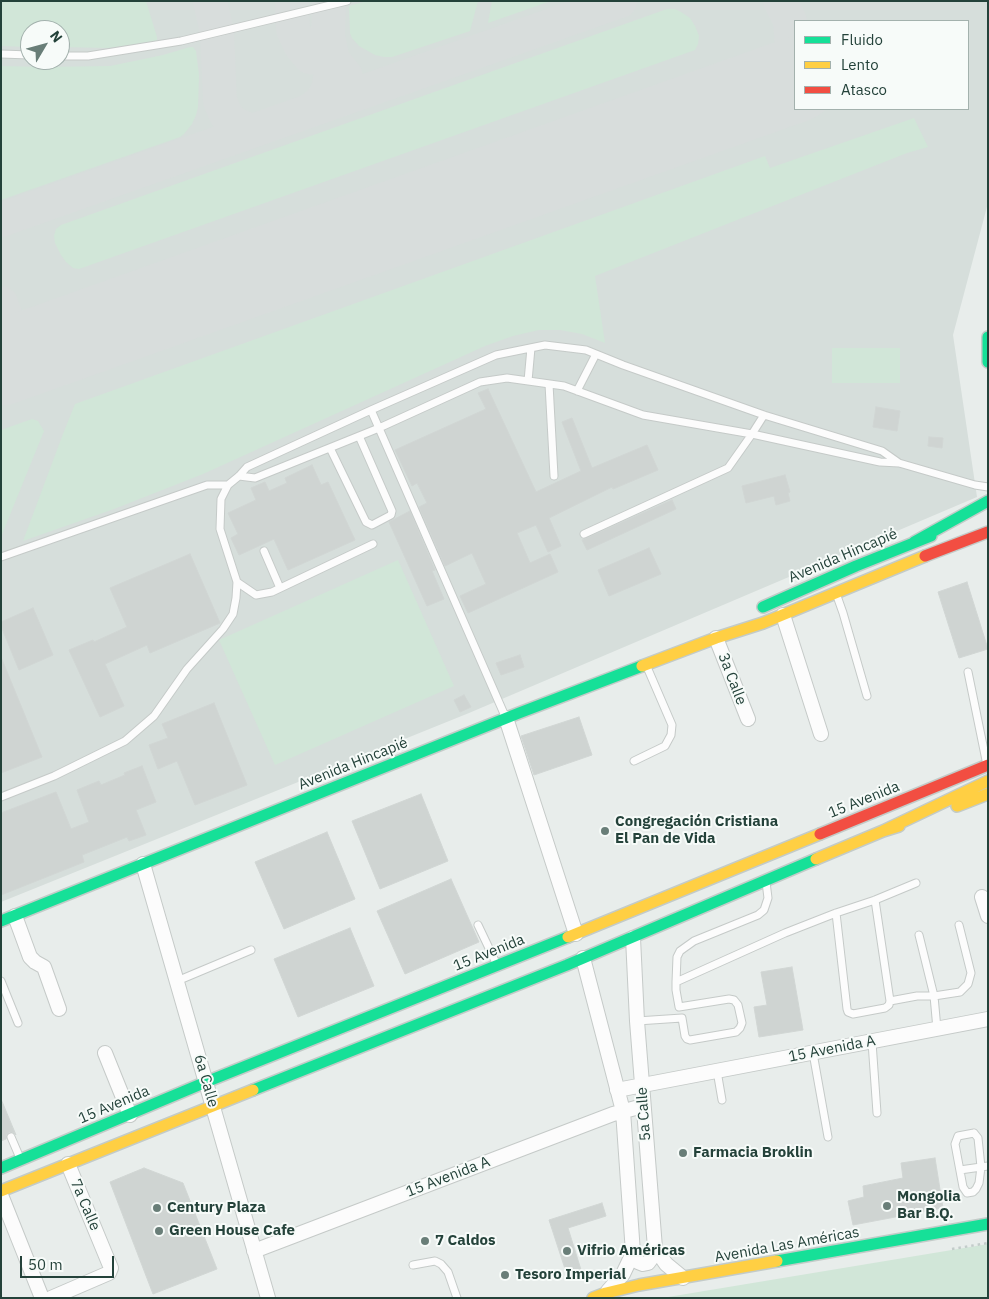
<!DOCTYPE html>
<html>
<head>
<meta charset="utf-8">
<style>
  body { margin:0 }
  #map { position:relative; width:989px; height:1299px; overflow:hidden; background:#e8edeb; font-family:"IBM Plex Sans",sans-serif }
  canvas { display:block }
  .frame { position:absolute; inset:0; border:2px solid #24423a; pointer-events:none }
  .legend { position:absolute; left:794px; top:20px; width:175px; height:90px; box-sizing:border-box; background:#f7fbf9; border:1px solid #a3b1ad; margin:0; padding:6px 9px; list-style:none; font-size:15px; color:#24423a }
  .legend li { display:flex; align-items:center; gap:10px; height:25px }
  .legend b { width:25px; border:1px solid #a3b1ad }
  .north { position:absolute; left:20px; top:20px; width:50px; height:50px; box-sizing:border-box; background:#f7fbf9; border:1px solid #a3b1ad; border-radius:50%; rotate:53deg; font-size:14px; font-weight:700; line-height:20px; text-align:center; color:#24423a }
  .north::after { content:''; display:block; margin:auto; width:18px; height:22px; background:#697e78; clip-path:polygon(50% 0,100% 100%,50% 72%,0 100%) }
  .scale { position:absolute; left:20px; top:1256px; width:94px; height:22px; box-sizing:border-box; border:2px solid #24423a; border-top:0; padding-left:6px; font-size:15px; line-height:18px; white-space:nowrap; color:#24423a; -webkit-text-stroke:4px #f7fbf9; paint-order:stroke }
</style>
</head>
<body>
<div id="map">
<canvas width="989" height="1299"></canvas>
<div class="frame"></div>
<ul class="legend">
<li><b style="height:6px;background:#16e098"></b>Fluido</li>
<li><b style="height:6px;background:#ffcf43"></b>Lento</li>
<li><b style="height:6px;background:#f24e42"></b>Atasco</li>
</ul>
<div class="north">N</div>
<div class="scale">50 m</div>
</div>
<script>
const ctx = document.querySelector('canvas').getContext('2d');
ctx.lineJoin = 'round';
function paint(path, color) { ctx.fillStyle = color; ctx.fill(path, 'evenodd'); }
const poly = rows => new Path2D(rows.map(r => 'M' + r).join(''));
function strokePath(path, color, width, dash) { ctx.strokeStyle = color; ctx.lineWidth = width; ctx.lineCap = dash ? 'butt' : 'round'; ctx.setLineDash(dash || []); ctx.stroke(path); }
function drawText(font, color, halo, rows, align = 'center') {
  ctx.font = font + ' "IBM Plex Sans",sans-serif'; ctx.lineWidth = 4; ctx.setLineDash([]); ctx.textBaseline = 'middle'; ctx.strokeStyle = halo; ctx.fillStyle = color; for (const [text, x, y, turn = 0] of rows) {
    ctx.save(); ctx.translate(x, y); ctx.rotate((+turn || 0) * Math.PI / 180); ctx.textAlign = isNaN(turn) ? turn : align; if (halo) ctx.strokeText(text, 0, 0); ctx.fillText(text, 0, 0); ctx.restore();
  }
}
paint(poly([
  [1,1,988,1,988,203,953,335,977,497,469,713,1,902],
  [795,21,968,21,968,109,795,109],
  [30,30,60,30,60,60,30,60]
]), '#d6dedb');
paint(poly([
  [1,1,146,1,157,37,157,41,147,43,108,48,60,47,60,30,30,30,30,47,1,46],
  [367,1,478,1,470,31,392,57,384,57,375,55,359,46,352,38,350,33,349,6],
  [492,1,551,1,488,23],
  [667,9,675,9,681,12,690,18,695,26,699,36,698,44,695,50,79,269,73,268,66,262,61,255,55,243,54,236,56,229,61,225],
  [190,47,193,47,196,51,199,75,198,107,196,115,192,124,184,134,180,137,1,200,1,66,44,67,110,66,163,55],
  [914,118,928,147,907,153,595,276,605,343,582,334,560,330,539,330,513,336,485,346,203,474,114,509,23,541,63,434,75,404,765,156,770,168],
  [832,348,900,348,900,383,832,383],
  [32,419,38,421,44,431,1,537,1,430],
  [398,560,454,686,275,765,219,640],
  [988,1244,988,1298,662,1298]
]), '#d1e6d8');
strokePath(poly([
  [210,1,217,32,220,101,226,115,233,123,251,131],
  [292,1,293,29,300,45,310,57,321,59,333,60,328,90,321,102,310,110],
  [329,1,328,36,333,60,346,76],
  [772,88,787,66,792,47,790,21,780,1],
  [1,220,620,1],
  [1,303,6,317,9,337,8,350,2,363],
  [6,317,12,329,20,340,28,347,36,351]
]), '#d8dddc', 34);
strokePath(poly([
  [1,363,795,80]
]), '#d8dddc', 85);
const building = poly([
  [488,389,536,492,581,471,562,422,572,418,592,468,647,445,658,470,613,489,612,487,549,518,561,546,548,552,536,525,517,533,530,563,550,554,558,572,468,613,460,596,486,584,472,553,445,566,419,507,427,503,417,483,412,486,395,450,486,409,478,393,488,389],
  [876,407,900,411,897,431,873,427,876,407],
  [929,437,943,438,942,448,928,446,929,437],
  [312,465,321,485,328,482,355,540,288,570,274,539,239,555,231,538,238,534,228,513,256,500,251,488,265,482,269,491,287,483,285,478,312,465],
  [785,475,790,492,788,493,790,501,776,505,774,496,746,503,742,486,785,475],
  [672,500,676,509,587,550,582,540,672,500],
  [410,511,435,570,432,571,444,599,427,606,389,522,410,511],
  [649,548,661,574,609,596,598,570,649,548],
  [190,554,220,623,150,653,147,645,105,664,124,706,100,717,69,650,93,640,94,642,127,627,110,588,190,554],
  [967,582,988,649,959,658,938,592,967,582],
  [33,608,53,655,19,670,1,626,1,622,33,608],
  [520,655,524,667,501,675,496,663,520,655],
  [1,657,42,757,1,773,1,657],
  [464,695,471,707,460,712,454,700,464,695],
  [214,703,247,785,195,805,177,761,158,769,149,745,168,738,162,724,214,703],
  [579,717,592,755,534,775,521,736,579,717],
  [142,766,156,802,136,810,146,835,129,841,127,837,82,855,84,862,1,895,1,813,56,792,71,829,89,822,77,790,99,781,101,785,125,775,124,773,142,766],
  [421,794,448,861,380,889,352,821,421,794],
  [327,832,355,899,284,929,255,862,327,832],
  [451,879,479,942,405,974,377,911,451,879],
  [350,928,374,986,298,1017,274,959,350,928],
  [792,967,803,1030,759,1037,754,1007,767,1005,761,972,792,967],
  [1,1099,16,1135,14,1133,9,1132,7,1134,6,1139,1,1141,1,1099],
  [935,1158,943,1208,853,1225,848,1201,864,1197,863,1186,903,1178,901,1163,935,1158],
  [144,1168,183,1183,217,1269,153,1294,110,1182,144,1168],
  [602,1203,606,1216,568,1228,582,1273,568,1278,549,1220,602,1203]
]);
paint(building, '#cfd4d2');
strokePath(building, '#d1d6d4', 1);
const lane = poly([
  [1,54,30,55],
  [60,56,88,56,181,41,347,1],
  [528,381,531,348],
  [549,384,554,476],
  [577,391,596,354],
  [371,410,505,716],
  [330,448,366,522,372,525,391,515,392,511,359,436],
  [239,476,255,478,379,428,480,382,507,378,564,386,643,415,752,434,880,462,899,463,975,485,988,487],
  [584,534,728,468,752,434,764,415],
  [264,551,280,588],
  [1,557,207,485,228,485],
  [237,582,256,595,272,592,373,544],
  [837,596,843,613,867,696],
  [968,672,987,765],
  [634,761,665,746,671,735,672,725,647,667],
  [1,797,54,776,125,741,154,716,187,669,223,629,233,614,236,598,237,582,220,529,221,499,228,485,239,476,247,467,371,410,496,355,545,345,586,350,623,365,764,415,882,451,899,463],
  [836,913,847,1009,848,1012,853,1014,885,1008,889,1005,890,1001,875,900],
  [478,925,497,965],
  [1,981,18,1023],
  [177,981,251,950],
  [676,982,677,957,680,951,694,941,758,915,764,910,768,898,766,882],
  [890,1001,917,996,934,996,919,935],
  [637,1021,682,1018,685,1036,687,1039,690,1040,736,1032,740,1028,742,1023,738,1005,734,1000,729,999,679,1007,676,990,676,982,785,933,836,913,875,900,916,883],
  [937,1029,934,996,960,992,968,984,971,973,959,925],
  [872,1042,877,1113],
  [813,1053,828,1137],
  [717,1071,722,1100],
  [974,1133,978,1138,981,1167,979,1183,976,1189,973,1192,967,1193,963,1187,955,1144,958,1136,974,1133],
  [11,1137,20,1158],
  [960,1170,988,1166],
  [413,1265,435,1261,441,1264,448,1272,457,1298]
]);
const street = poly([
  [783,615,821,734],
  [716,638,748,719],
  [506,718,576,934],
  [143,864,268,1298],
  [982,897,988,916],
  [15,916,30,957,35,962,44,967,59,1009],
  [633,938,637,1021,655,1248,666,1264,683,1278],
  [583,958,623,1111,633,1253,623,1274,608,1291],
  [105,1053,130,1115],
  [617,1090,988,1019],
  [1,1195,42,1298],
  [254,1251,613,1114,643,1106],
  [633,1253,638,1262,643,1264,648,1263,651,1259,655,1248],
  [51,1298,109,1273,111,1268,68,1164]
]);
const fast = poly([
  [988,337,988,362],
  [914,542,988,501],
  [763,607,856,566,931,536],
  [1,921,519,713,642,666],
  [253,1090,567,965,816,859],
  [1,1168,206,1082,568,937],
  [777,1261,988,1224]
]);
const slow = poly([
  [642,666,716,638,763,623,925,556],
  [957,806,988,794],
  [883,831,988,781],
  [816,859,883,831,899,826],
  [568,937,820,834],
  [1,1191,253,1090],
  [593,1298,606,1293,639,1285,777,1261]
]);
const jam = poly([
  [925,556,988,532],
  [820,834,988,765]
]);
strokePath(lane, '#c5cac8', 9);
strokePath(street, '#c5cac8', 16);
strokePath(fast, '#c3cbc8', 14);
strokePath(slow, '#c3cbc8', 14);
strokePath(jam, '#c3cbc8', 14);
strokePath(poly([
  [952,1249,988,1243]
]), '#c3ccca', 2.5, [2.5, 4]);
strokePath(lane, '#fcfcfc', 7);
strokePath(street, '#fcfcfc', 14);
strokePath(fast, '#16e098', 11);
strokePath(slow, '#ffcf43', 11);
strokePath(jam, '#f24e42', 11);
for (const [x, y, r, color] of [
  [605,831,5,"#697e78"],
  [683,1153,5,"#697e78"],
  [887,1206,5,"#697e78"],
  [157,1208,5,"#697e78"],
  [159,1231,5,"#697e78"],
  [425,1241,5,"#697e78"],
  [567,1251,5,"#697e78"],
  [505,1275,5,"#697e78"]
]) { const dot = new Path2D(); dot.arc(x, y, r, 0, 2 * Math.PI); ctx.fillStyle = color; ctx.fill(dot); strokePath(dot, '#f7fbf9', 2); }
drawText('15px', '#24423a', '#f7fbf9', [
  ["Avenida Hincapié",843,556,-23],
  ["3a Calle",732,679,69],
  ["Avenida Hincapié",353,764,-22],
  ["15 Avenida",864,800,-22],
  ["15 Avenida",489,953,-22],
  ["15 Avenida A",832,1049,-11],
  ["6a Calle",206,1081,74],
  ["15 Avenida",114,1105,-23],
  ["5a Calle",644,1114,-94],
  ["15 Avenida A",448,1177,-21],
  ["7a Calle",85,1205,67],
  ["Avenida Las Américas",787,1245,-10]
]);
drawText('bold 15px', '#24423a', '#f7fbf9', [
  ["Congregación Cristiana",615,822],
  ["El Pan de Vida",615,839],
  ["Farmacia Broklin",693,1153],
  ["Mongolia",897,1197],
  ["Bar B.Q.",897,1214],
  ["Century Plaza",167,1208],
  ["Green House Cafe",169,1231],
  ["7 Caldos",435,1241],
  ["Vifrio Américas",577,1251],
  ["Tesoro Imperial",515,1275]
], 'left');
</script>
</body>
</html>
